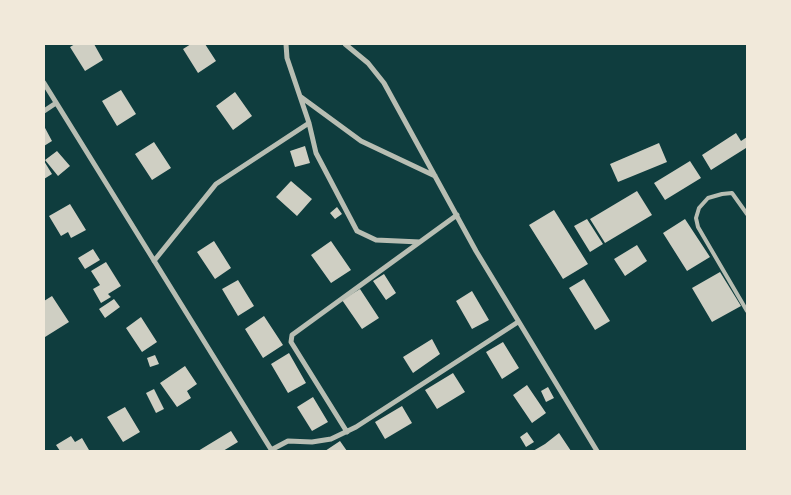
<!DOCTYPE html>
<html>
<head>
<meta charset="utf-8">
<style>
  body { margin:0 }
  #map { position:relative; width:791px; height:495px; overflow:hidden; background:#0f3d3e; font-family:"Archivo Narrow",sans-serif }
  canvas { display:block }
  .frame { position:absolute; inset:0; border:45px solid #f1e9da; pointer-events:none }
</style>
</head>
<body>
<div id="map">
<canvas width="791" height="495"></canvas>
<div class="frame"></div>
</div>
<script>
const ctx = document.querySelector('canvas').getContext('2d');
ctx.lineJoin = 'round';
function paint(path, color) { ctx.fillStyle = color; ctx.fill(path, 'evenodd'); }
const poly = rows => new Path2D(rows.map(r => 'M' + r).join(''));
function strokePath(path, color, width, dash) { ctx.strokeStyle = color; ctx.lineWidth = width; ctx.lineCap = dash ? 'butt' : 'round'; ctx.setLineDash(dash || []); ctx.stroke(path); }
paint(poly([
  [75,44,94,44,103,60,85,71,70,47],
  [191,44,205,44,216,61,198,73,183,49],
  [121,90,136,114,117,126,102,101],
  [235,92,252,116,233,130,216,106],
  [44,126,52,141,44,146],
  [736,133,741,141,747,137,747,151,746,148,711,170,702,155],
  [154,142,171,168,152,180,135,154],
  [659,143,667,162,618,182,610,164],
  [305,146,310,163,295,167,290,151],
  [57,151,70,166,58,176,45,160],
  [44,161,52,174,44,179],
  [690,161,701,178,665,200,654,183],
  [291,181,312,199,297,216,276,197],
  [637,191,652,215,605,243,590,219],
  [70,204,86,230,71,238,68,232,61,236,49,216],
  [337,207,342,214,335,219,330,213],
  [554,210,588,264,563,279,529,225],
  [587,219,603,244,590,252,574,226],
  [685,219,710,257,687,271,663,233],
  [214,241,231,268,215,279,197,252],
  [331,241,351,270,331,283,311,255],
  [637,245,647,261,625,276,614,259],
  [93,249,100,260,85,269,78,258],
  [106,262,121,286,108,294,111,297,101,303,93,289,100,285,91,271],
  [720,272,741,306,712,322,692,288],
  [384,274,396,293,386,300,373,281],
  [584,279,610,321,595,330,569,288],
  [238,280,254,306,238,316,222,289],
  [360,289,379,318,362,329,342,300],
  [472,291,489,320,472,329,456,301],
  [52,296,69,322,45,337,44,301],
  [114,299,120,307,105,318,99,309],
  [264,316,283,345,263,358,245,329],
  [141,317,157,342,142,352,126,328],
  [432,339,440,354,413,373,403,357],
  [503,342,519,368,502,379,486,352],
  [289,353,306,383,288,393,271,364],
  [155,355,159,364,150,367,147,358],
  [185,366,197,384,187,391,191,398,177,407,160,383],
  [453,373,465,392,437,409,425,390],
  [527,385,546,413,532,423,513,395],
  [548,387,554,398,546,402,541,391],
  [154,389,164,409,156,413,146,393],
  [313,397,328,422,312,431,297,407],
  [402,406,412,423,385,439,375,422],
  [125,407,140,432,123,442,107,417],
  [231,431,238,442,223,451,198,451],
  [527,432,534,442,526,447,520,437],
  [559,433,571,451,533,451,545,444],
  [71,436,75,442,82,438,89,450,60,451,56,445],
  [340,441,347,451,325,451]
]), '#cfcfc3');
strokePath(poly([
  [747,214,732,193,722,194,708,198,699,208,696,218,698,227,747,311]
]), '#b8beb3', 4);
strokePath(poly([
  [286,44,287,58,309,123,316,153,357,231,376,240,420,242],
  [345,44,368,63,384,83,476,251,597,451],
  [44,83,272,451],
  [301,97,361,141,435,176],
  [44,111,56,103],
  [154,261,216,184,309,123],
  [347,432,291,342,292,335,457,215],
  [271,450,288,441,312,442,331,439,356,427,518,322]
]), '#b8beb3', 5);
</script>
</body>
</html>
